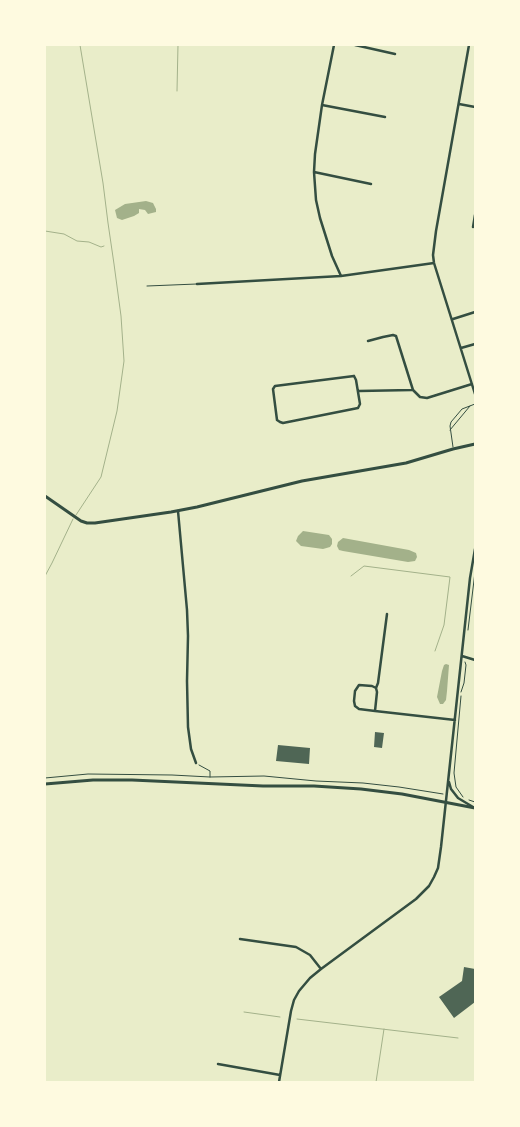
<!DOCTYPE html>
<html>
<head>
<meta charset="utf-8">
<style>
  body { margin:0 }
  #map { position:relative; width:520px; height:1127px; overflow:hidden; background:#e9edc9; font-family:"Fira Sans Condensed",sans-serif }
  canvas { display:block }
  .frame { position:absolute; inset:0; border:46px solid #fefae0; pointer-events:none }
</style>
</head>
<body>
<div id="map">
<canvas width="520" height="1127"></canvas>
<div class="frame"></div>
</div>
<script>
const ctx = document.querySelector('canvas').getContext('2d');
ctx.lineJoin = 'round';
function paint(path, color) { ctx.fillStyle = color; ctx.fill(path, 'evenodd'); }
const poly = rows => new Path2D(rows.map(r => 'M' + r).join(''));
function strokePath(path, color, width, dash) { ctx.strokeStyle = color; ctx.lineWidth = width; ctx.lineCap = dash ? 'butt' : 'round'; ctx.setLineDash(dash || []); ctx.stroke(path); }
paint(poly([
  [146,201,153,203,156,209,156,212,148,214,145,210,139,209,139,213,134,216,122,220,117,218,115,210,125,204],
  [303,531,329,535,332,539,332,544,330,547,323,549,301,546,296,541,298,536],
  [343,538,409,550,416,553,417,557,415,561,408,562,343,551,339,550,337,546,338,542],
  [446,664,449,665,447,691,446,700,443,704,440,704,437,697,442,671,444,665]
]), '#a3b18a');
strokePath(poly([
  [177,91,178,45],
  [45,231,64,234,77,241,89,242,101,247,104,246],
  [76,515,101,477,117,411,124,361,121,316,114,264,108,223,103,183,80,45],
  [45,576,52,563,73,519],
  [351,576,364,566,450,577,444,625,435,651],
  [244,1012,280,1017],
  [297,1019,458,1038],
  [376,1082,384,1029]
]), '#a3b18a', 1);
paint(poly([
  [375,732,384,733,382,748,374,747],
  [278,745,310,748,309,764,276,761],
  [464,967,475,969,475,1002,454,1018,439,997,462,981]
]), '#4f6655');
strokePath(poly([
  [468,630,475,572],
  [461,692,464,683,466,665,465,662],
  [461,696,454,773,456,787,463,797],
  [199,765,210,771,210,777],
  [45,778,88,774,172,775,210,777,264,776,316,781,363,783,399,787,443,794],
  [469,800,475,802]
]), '#344e41', 1);
strokePath(poly([
  [147,286,197,284],
  [450,430,470,406],
  [453,447,450,426,451,422,462,409,475,404]
]), '#344e41', 1);
strokePath(poly([
  [334,45,322,105,315,154,314,172,316,200,320,218,332,256,341,276],
  [355,45,395,54],
  [469,45,436,231,433,255,434,263,475,394],
  [459,104,475,107],
  [322,105,385,117],
  [314,172,371,184],
  [473,227,475,215],
  [197,284,341,276,434,263],
  [453,319,475,312],
  [368,341,383,337,393,335,396,336,413,390,420,397,427,398,472,384],
  [461,348,475,344],
  [354,376,356,380,360,404,358,408,283,423,280,422,277,420,273,389,275,386,354,376],
  [359,391,412,390],
  [178,511,187,610,188,636,187,681,188,727,191,749,196,763],
  [387,614,378,683,376,688,377,692,375,711,455,720],
  [462,656,475,660],
  [375,711,359,709,355,706,354,701,355,691,359,685,372,686,376,688],
  [449,782,451,789,458,798,473,807],
  [240,939,296,947,310,955,321,969],
  [218,1064,280,1075],
  [279,1082,291,1011,294,1000,299,991,310,978,321,969,416,899,429,886,434,877,438,868,441,847,470,578,475,549]
]), '#344e41', 2.5);
strokePath(poly([
  [45,496,81,521,87,523,95,523,171,512,197,507,302,481,406,463,453,449,475,444],
  [45,784,93,780,132,780,263,786,314,786,361,789,402,794,475,808]
]), '#344e41', 3);
</script>
</body>
</html>
